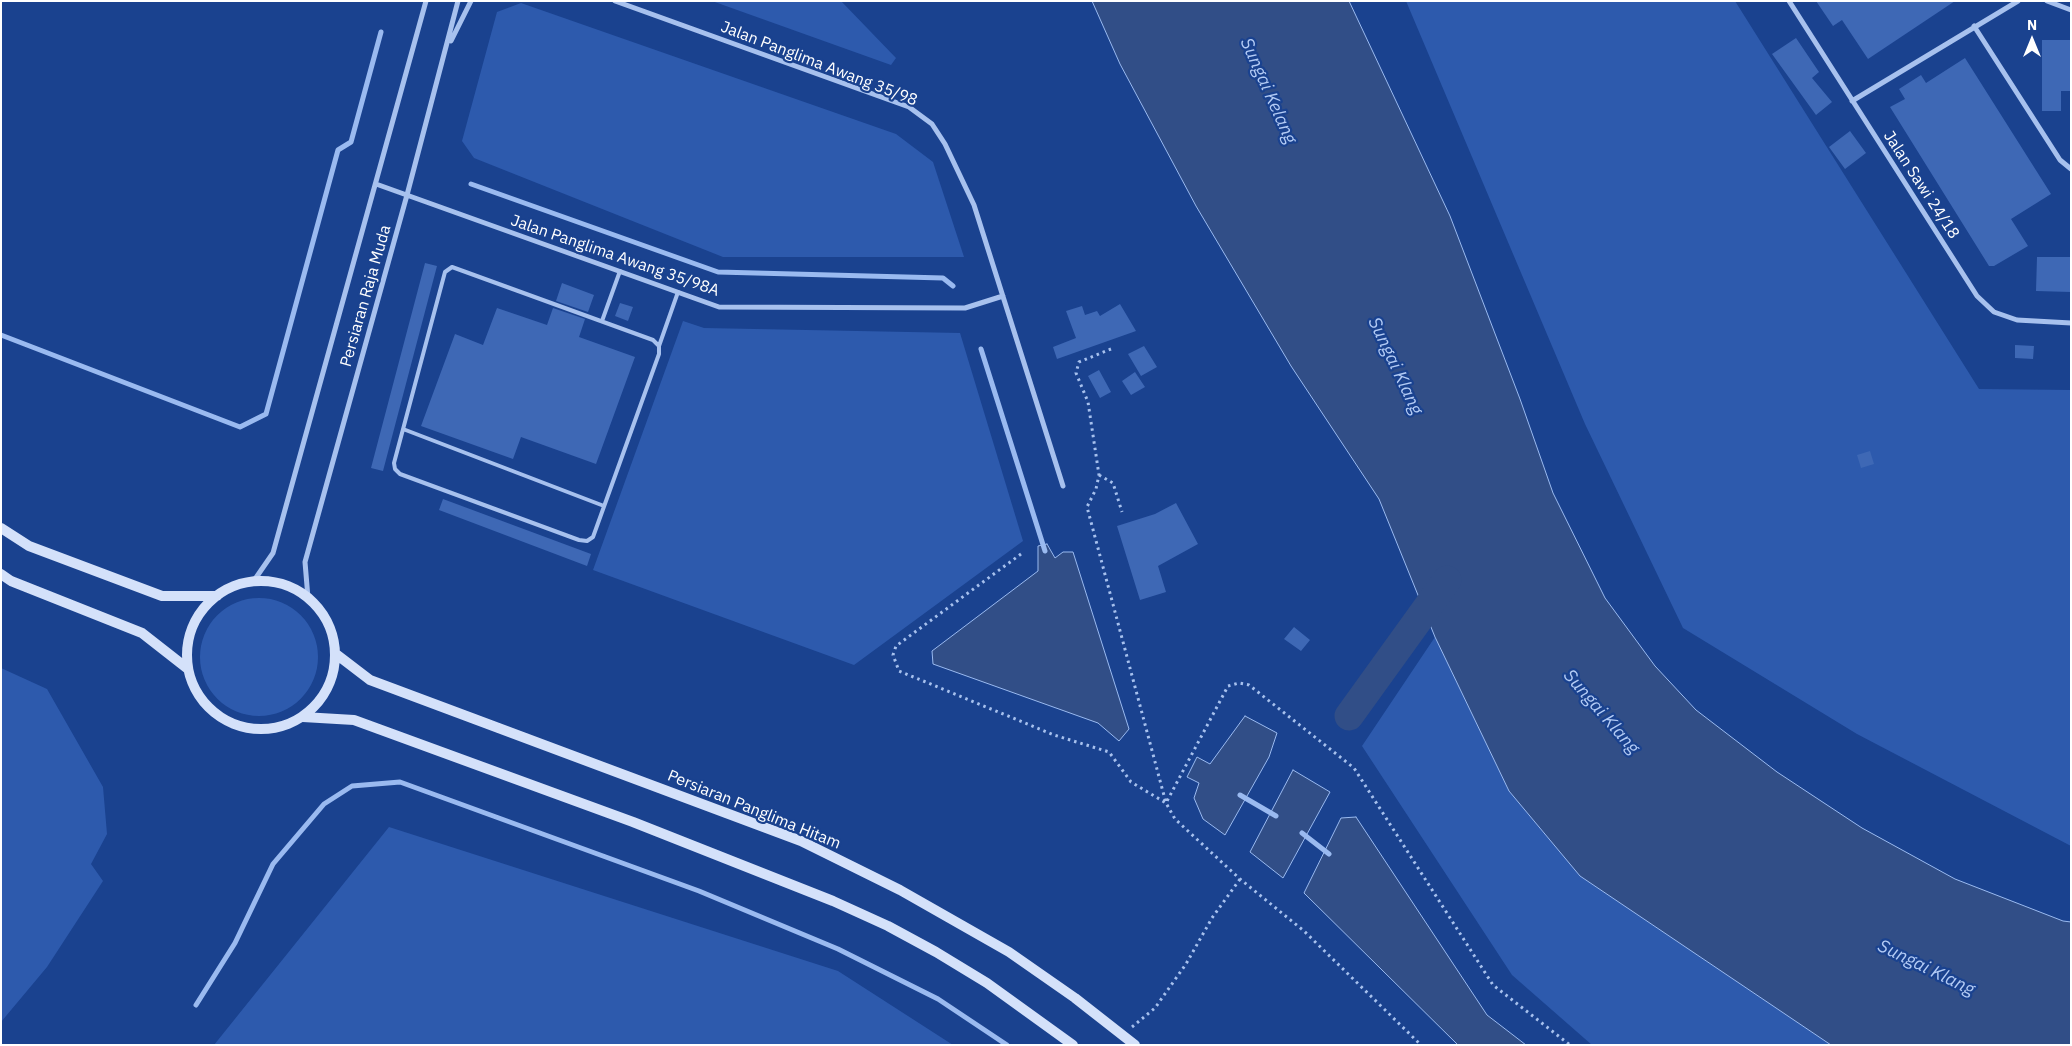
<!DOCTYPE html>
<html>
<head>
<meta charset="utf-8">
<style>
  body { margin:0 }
  #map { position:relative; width:2072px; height:1046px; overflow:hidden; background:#1a428f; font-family:"IBM Plex Sans",sans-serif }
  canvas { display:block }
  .frame { position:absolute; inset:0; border:2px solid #fff; pointer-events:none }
  .north { position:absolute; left:2007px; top:15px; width:50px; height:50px; -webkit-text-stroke:4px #1a428f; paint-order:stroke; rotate:0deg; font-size:14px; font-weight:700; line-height:20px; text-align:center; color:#fff }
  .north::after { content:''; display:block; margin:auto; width:18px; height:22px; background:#fff; clip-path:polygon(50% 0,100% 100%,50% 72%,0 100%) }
</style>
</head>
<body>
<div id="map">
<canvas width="2072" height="1046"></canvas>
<div class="frame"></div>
<div class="north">N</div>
</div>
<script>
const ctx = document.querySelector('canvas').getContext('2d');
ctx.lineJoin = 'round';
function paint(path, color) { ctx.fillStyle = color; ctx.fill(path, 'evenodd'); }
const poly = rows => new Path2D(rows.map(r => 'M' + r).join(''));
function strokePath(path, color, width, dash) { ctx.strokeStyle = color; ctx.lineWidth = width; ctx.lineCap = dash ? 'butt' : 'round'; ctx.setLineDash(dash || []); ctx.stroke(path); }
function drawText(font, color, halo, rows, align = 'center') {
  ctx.font = font + ' "IBM Plex Sans",sans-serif'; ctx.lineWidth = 4.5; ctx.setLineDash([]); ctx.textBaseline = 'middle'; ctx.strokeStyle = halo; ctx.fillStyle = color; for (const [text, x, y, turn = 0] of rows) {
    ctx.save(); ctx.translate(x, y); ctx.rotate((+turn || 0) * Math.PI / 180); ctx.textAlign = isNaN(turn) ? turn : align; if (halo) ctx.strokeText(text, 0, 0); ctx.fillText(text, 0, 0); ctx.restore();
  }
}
paint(poly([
  [712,1,841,1,896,58,891,65],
  [1406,1,1735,1,1979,389,2071,390,2071,846,1857,734,1683,628,1585,424],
  [521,3,896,134,933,162,964,257,723,257,474,158,462,141,497,12],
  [683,321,704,328,960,333,1023,541,854,665,593,570],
  '200 657a59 59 0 1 1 118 0a59 59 0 1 1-118 0Z',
  [1435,637,1509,791,1580,876,1831,1045,1592,1045,1512,975,1362,746],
  [1,668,47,689,103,787,107,834,91,864,103,881,47,967,1,1022],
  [389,827,838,971,953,1045,214,1045]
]), '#2d5aad');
const water = poly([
  [1092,1,1349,1,1450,216,1520,399,1553,493,1605,598,1655,666,1696,710,1777,772,1862,828,1955,879,2063,921,2071,922,2071,1045,1831,1045,1580,876,1509,791,1435,637,1379,499,1291,366,1196,206,1120,64,1092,1],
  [1047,544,1055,558,1063,552,1073,552,1129,729,1119,741,1098,723,933,664,932,651,1038,571,1038,546,1047,544],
  [1245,716,1277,733,1269,757,1225,835,1203,819,1194,798,1199,783,1187,777,1197,757,1210,764,1245,716],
  [1293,770,1330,792,1283,878,1250,852,1293,770],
  [1356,817,1487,1015,1526,1045,1458,1045,1304,893,1341,818,1356,817]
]);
paint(water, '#314e87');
strokePath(water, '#9abaf0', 1);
strokePath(poly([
  [471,184,718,272,943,278,953,286],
  [1,335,240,427,266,414,338,150,351,142,381,32],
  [981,349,1045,551],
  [1240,795,1276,816],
  [1302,833,1329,854],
  [196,1005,235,943,273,864,324,804,352,786,400,782,699,891,838,949,938,999,1007,1045]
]), '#9abaf0', 5);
strokePath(poly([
  [1349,716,1447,580]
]), '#314e87', 29);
paint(poly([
  [1816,1,1955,1,1868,59,1842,20,1833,26],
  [1796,38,1819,72,1812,78,1832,102,1816,115,1772,54],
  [2042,40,2071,40,2071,91,2061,91,2061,111,2042,111],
  [1965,58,2051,194,2011,219,2028,246,1994,266,1989,266,1890,107,1905,99,1899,89,1921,75,1926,83],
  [1850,131,1866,153,1845,169,1829,147],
  [2037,257,2071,257,2071,292,2036,291],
  [425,263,437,266,383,471,371,468],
  [562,283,594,295,588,312,556,301],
  [620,303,633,307,628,321,615,316],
  [1120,304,1136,331,1057,359,1053,347,1076,338,1066,311,1082,306,1085,315,1097,311,1100,316],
  [497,308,547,325,553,308,585,319,579,337,635,357,596,464,521,437,513,459,421,426,455,334,483,345],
  [2015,345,2034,346,2033,359,2015,358],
  [1144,346,1157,367,1141,376,1128,354],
  [1099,370,1111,392,1100,398,1088,376],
  [1135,372,1145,387,1131,395,1122,381],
  [1870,451,1874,464,1861,468,1857,455],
  [443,499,591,554,587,566,439,510],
  [1176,503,1198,544,1158,566,1166,592,1140,600,1117,526,1155,514],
  [1294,627,1310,640,1301,651,1284,639]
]), '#3e68b5');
strokePath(poly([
  [1111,349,1079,362,1076,373,1088,402,1099,475,1096,489,1087,507,1166,803,1175,819,1240,879,1304,931,1421,1045],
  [1099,475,1113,483,1122,512],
  [1021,554,896,646,893,655,899,671,1054,735,1109,752,1131,782,1166,803,1228,686,1239,683,1249,685,1354,768,1493,985,1570,1045],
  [1132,1027,1155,1008,1186,964,1212,918,1240,879]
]), '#a7c1ee', 3, [2.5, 4]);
strokePath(poly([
  [452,267,653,340,659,346,659,354,593,537,587,541,579,540,400,474,395,469,394,463,445,272,452,267],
  [602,321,620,271],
  [659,346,678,292],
  [403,429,604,506]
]), '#a7c1ee', 4);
strokePath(poly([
  [615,1,909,107,932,124,945,144,974,205,1063,486],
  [1789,1,1977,296,1994,312,2017,320,2071,323],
  [2047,1,2071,10],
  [1974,26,2060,160,2071,169],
  [451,41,471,1],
  [1852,101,2018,1],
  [376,184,719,307,965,308,1003,296],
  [253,582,273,553,426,1],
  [308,598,305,562,407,195,458,1]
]), '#a7c1ee', 5);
strokePath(poly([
  [1,528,29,546,162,596,217,596],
  [1,574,11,581,142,633,188,669],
  '187 655a74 74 0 1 1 148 0a74 74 0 1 1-148 0Z',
  [336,654,370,680,801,841,900,890,1009,952,1075,998,1135,1045],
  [303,717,354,720,633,822,833,901,888,926,936,952,987,983,1073,1045]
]), '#d4e1fa', 10);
drawText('16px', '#fff', '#1a428f', [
  ["Jalan Panglima Awang 35/98",819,64,21],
  ["Jalan Sawi 24/18",1921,185,57],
  ["Jalan Panglima Awang 35/98A",615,256,19],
  ["Persiaran Raja Muda",366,296,-74],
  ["Persiaran Panglima Hitam",754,810,22]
]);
drawText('italic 18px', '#b3cbf5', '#1a428f', [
  ["Sungai Kelang",1268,91,66],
  ["Sungai Klang",1395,366,65],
  ["Sungai Klang",1601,712,49],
  ["Sungai Klang",1926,968,26]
]);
</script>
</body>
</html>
